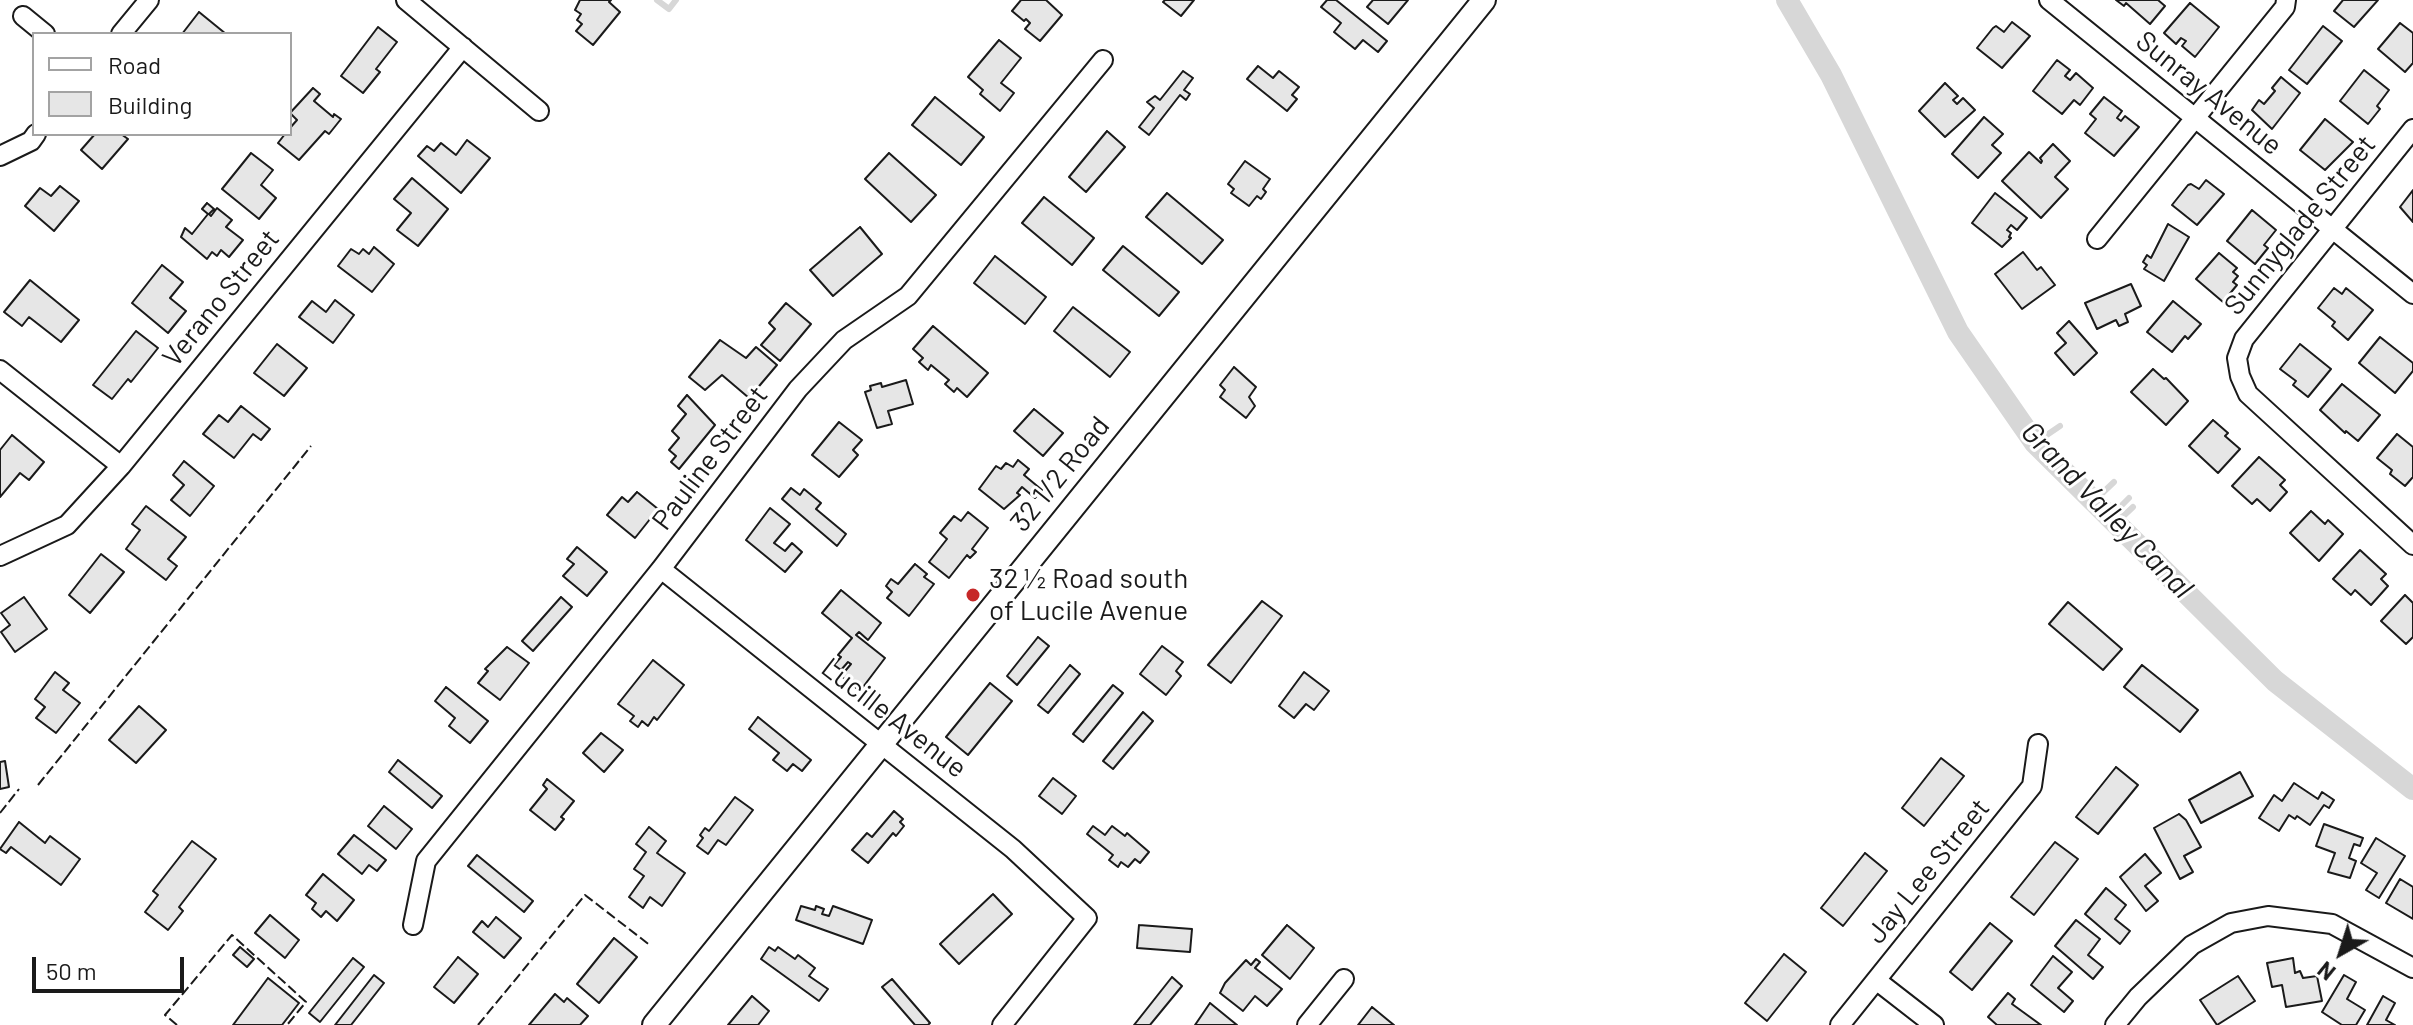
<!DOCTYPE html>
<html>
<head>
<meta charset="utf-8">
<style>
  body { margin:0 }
  #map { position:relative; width:2413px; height:1025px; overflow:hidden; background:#fff; font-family:Barlow,sans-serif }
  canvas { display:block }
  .legend { position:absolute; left:32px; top:32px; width:260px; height:104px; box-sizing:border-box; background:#fff; border:2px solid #a3a3a3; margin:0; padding:10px 14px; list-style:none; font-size:24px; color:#1a1a1a }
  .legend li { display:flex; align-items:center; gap:16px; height:40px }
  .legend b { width:40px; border:2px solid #a3a3a3 }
  .north { position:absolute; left:2301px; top:913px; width:80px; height:80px; -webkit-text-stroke:6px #fff; paint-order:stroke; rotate:219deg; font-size:22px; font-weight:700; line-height:32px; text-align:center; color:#1a1a1a }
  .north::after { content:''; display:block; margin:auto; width:28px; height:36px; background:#1a1a1a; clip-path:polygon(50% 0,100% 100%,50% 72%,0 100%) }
  .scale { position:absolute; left:32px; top:957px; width:152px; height:36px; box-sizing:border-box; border:4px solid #1a1a1a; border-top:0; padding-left:10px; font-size:24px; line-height:28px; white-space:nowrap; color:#1a1a1a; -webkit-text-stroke:6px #fff; paint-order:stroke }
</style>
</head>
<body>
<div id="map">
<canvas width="2413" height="1025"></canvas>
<ul class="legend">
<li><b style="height:10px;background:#fff"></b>Road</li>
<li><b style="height:22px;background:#e6e6e6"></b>Building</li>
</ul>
<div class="north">N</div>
<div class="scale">50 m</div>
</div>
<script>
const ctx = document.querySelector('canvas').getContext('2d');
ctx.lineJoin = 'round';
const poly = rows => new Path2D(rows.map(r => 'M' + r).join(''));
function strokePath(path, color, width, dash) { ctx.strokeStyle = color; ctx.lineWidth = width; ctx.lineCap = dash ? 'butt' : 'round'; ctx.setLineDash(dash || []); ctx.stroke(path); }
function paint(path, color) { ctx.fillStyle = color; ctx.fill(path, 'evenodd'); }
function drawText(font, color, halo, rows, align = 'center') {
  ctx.font = font + ' Barlow,sans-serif'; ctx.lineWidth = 6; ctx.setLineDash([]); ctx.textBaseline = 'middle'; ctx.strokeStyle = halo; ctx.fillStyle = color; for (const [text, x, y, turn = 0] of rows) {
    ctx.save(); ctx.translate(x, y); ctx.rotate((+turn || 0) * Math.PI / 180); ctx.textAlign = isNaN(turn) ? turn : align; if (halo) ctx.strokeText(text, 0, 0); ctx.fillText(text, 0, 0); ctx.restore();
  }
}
strokePath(poly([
  [657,0,669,9,676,0],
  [2035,443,2060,426],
  [2094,501,2114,482],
  [2110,517,2129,498],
  [2116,523,2133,507]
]), '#d7d7d7', 6);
strokePath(poly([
  [1787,0,1831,75,1958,332,2035,443,2275,681,2413,789]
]), '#d7d7d7', 22);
const building = poly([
  [580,0,611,0,609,2,620,12,593,45,576,31,582,24,577,20,581,14,575,10,580,0],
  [1021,0,1046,0,1062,15,1040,41,1025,29,1030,23,1026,19,1024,21,1012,11,1021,0],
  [1165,0,1194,0,1181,16,1163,2,1165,0],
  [1327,0,1336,0,1387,41,1378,52,1363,40,1355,49,1334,32,1341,23,1321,7,1327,0],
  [1373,0,1408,0,1388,24,1367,7,1373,0],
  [2116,0,2158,0,2165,6,2150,24,2126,3,2124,6,2116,0],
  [2343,0,2378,0,2354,27,2334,11,2343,0],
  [2190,3,2219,27,2195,57,2182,46,2186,41,2181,38,2176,44,2164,33,2190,3],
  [199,12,226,34,182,34,199,12],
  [2012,22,2030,36,2002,68,1977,48,1993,28,1996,26,2004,32,2012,22],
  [2400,23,2413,33,2413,63,2405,72,2378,49,2400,23],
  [2323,26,2342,41,2307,84,2289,70,2323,26],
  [378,27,397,42,376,69,380,72,363,93,341,76,378,27],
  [999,40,1021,58,1001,83,1014,93,1000,111,980,94,983,90,968,77,999,40],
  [2057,60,2070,70,2065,76,2070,80,2076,73,2093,88,2080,105,2074,100,2062,114,2033,91,2057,60],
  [1258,66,1273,78,1279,71,1299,87,1292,95,1297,99,1287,111,1247,79,1258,66],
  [2364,70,2389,90,2377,106,2380,109,2368,124,2340,101,2364,70],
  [1183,71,1193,78,1184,90,1190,94,1186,100,1180,95,1149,135,1139,127,1154,108,1147,102,1155,96,1160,100,1183,71],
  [2281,77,2300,93,2272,129,2252,110,2259,100,2264,104,2275,91,2272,88,2281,77],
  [1945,83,1958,96,1953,100,1957,104,1963,98,1975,110,1945,137,1919,111,1945,83],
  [313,88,320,94,314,101,333,117,334,114,341,119,329,134,325,131,299,160,278,143,285,134,290,134,290,128,297,120,290,113,313,88],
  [935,97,984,137,961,165,912,125,935,97],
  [2104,97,2122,111,2117,118,2121,121,2125,116,2139,127,2114,156,2085,133,2096,119,2090,114,2104,97],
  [1984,117,2003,134,1992,145,2001,153,1978,178,1952,154,1984,117],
  [2325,119,2353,142,2325,170,2300,150,2325,119],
  [1107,131,1125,147,1086,192,1069,177,1107,131],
  [95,134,121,134,128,139,102,169,81,150,95,134],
  [467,140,490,158,461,193,418,156,427,146,434,151,441,143,456,155,467,140],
  [2053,144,2070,161,2055,177,2068,189,2041,218,2002,181,2029,152,2041,163,2042,161,2040,158,2053,144],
  [251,153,273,170,261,185,276,198,259,219,222,189,251,153],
  [889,153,936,195,911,222,865,179,889,153],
  [1245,161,1270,179,1263,189,1266,192,1261,199,1257,196,1249,206,1231,193,1234,189,1228,184,1245,161],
  [412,178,448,209,418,246,397,230,411,213,394,199,412,178],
  [2206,180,2224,194,2197,225,2172,205,2188,185,2191,184,2199,189,2206,180],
  [60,186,79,201,54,231,25,206,40,188,51,196,60,186],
  [2413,190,2413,222,2400,207,2413,190],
  [1167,193,1223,240,1202,264,1146,217,1167,193],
  [1995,193,2027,218,2017,230,2011,225,2007,230,2011,233,2009,237,2011,238,2002,247,1972,223,1995,193],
  [1044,197,1094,238,1072,265,1022,223,1044,197],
  [207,203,214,209,209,214,211,216,217,208,232,220,226,227,243,240,229,257,221,250,217,256,212,252,207,259,181,237,185,228,192,234,208,214,202,209,207,203],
  [2252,210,2276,230,2264,245,2268,248,2255,264,2227,241,2252,210],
  [2168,224,2189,237,2164,281,2144,269,2147,265,2143,262,2147,255,2151,258,2168,224],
  [860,227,882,254,833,296,810,270,860,227],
  [1123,246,1179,292,1159,316,1103,270,1123,246],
  [374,247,394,264,372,292,338,266,351,249,359,254,363,249,369,254,374,247],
  [2023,252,2037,270,2041,267,2055,285,2022,309,1995,274,2023,252],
  [2219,253,2237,268,2233,272,2238,276,2233,282,2237,285,2223,302,2196,279,2219,253],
  [995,256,1046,297,1025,324,974,283,995,256],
  [162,265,183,282,170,298,186,311,168,333,132,303,162,265],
  [30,280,79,320,61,342,29,317,22,326,4,312,30,280],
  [2131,284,2141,306,2125,314,2128,322,2119,326,2116,320,2097,329,2085,303,2131,284],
  [2334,288,2342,294,2346,288,2373,310,2348,340,2332,326,2335,322,2318,308,2334,288],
  [335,300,354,315,333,343,299,317,312,301,326,312,335,300],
  [2173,301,2201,324,2188,339,2185,336,2172,352,2147,332,2173,301],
  [786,303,811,324,780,361,761,345,775,329,769,323,786,303],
  [1073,307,1130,352,1110,377,1054,331,1073,307],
  [2069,321,2097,353,2074,375,2055,353,2066,343,2057,333,2069,321],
  [933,326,988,373,967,397,957,388,954,392,945,384,949,380,931,365,928,370,919,362,923,358,913,349,933,326],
  [136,331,158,348,131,382,128,379,112,399,93,385,136,331],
  [2380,337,2413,363,2413,371,2395,393,2359,363,2380,337],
  [720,340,746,358,756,347,777,365,749,398,722,375,705,390,689,377,720,340],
  [277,344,307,368,284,396,254,373,277,344],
  [2300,344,2331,369,2308,397,2293,385,2296,381,2280,369,2300,344],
  [1234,367,1256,387,1249,397,1255,406,1246,418,1220,397,1225,390,1220,385,1234,367],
  [2153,369,2164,379,2166,378,2188,401,2166,425,2131,392,2153,369],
  [906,380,913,404,888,411,892,424,877,428,865,392,871,390,870,386,881,383,882,387,906,380],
  [2342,384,2380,415,2358,441,2346,431,2345,433,2320,410,2342,384],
  [687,395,715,425,679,469,671,462,676,456,669,450,679,438,672,431,686,414,678,406,687,395],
  [241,406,270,429,261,440,253,434,234,458,203,434,219,415,228,422,241,406],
  [1034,409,1063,433,1043,456,1014,431,1034,409],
  [2213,420,2228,433,2225,436,2240,449,2218,473,2189,446,2213,420],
  [839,422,862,440,853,450,858,455,839,477,812,455,839,422],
  [2397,434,2413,447,2413,477,2405,486,2390,474,2392,470,2377,458,2397,434],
  [12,435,44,462,29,480,20,473,0,497,0,450,12,435],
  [2259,457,2285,480,2280,485,2287,492,2270,511,2257,499,2252,504,2232,486,2259,457],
  [1018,460,1029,469,1024,475,1042,490,1035,498,1022,487,1017,493,1020,495,1004,509,979,489,996,466,1001,469,1006,463,1013,467,1018,460],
  [184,461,214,486,190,516,171,500,184,485,173,475,184,461],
  [791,488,800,495,804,489,821,503,816,509,846,534,837,546,782,499,791,488],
  [637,492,658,509,635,538,607,515,622,497,628,502,637,492],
  [146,506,186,537,168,559,177,566,166,580,126,549,140,530,132,524,146,506],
  [770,508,790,524,774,543,785,551,792,543,802,552,785,572,746,540,770,508],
  [2311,511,2325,524,2328,520,2343,534,2319,561,2290,533,2311,511],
  [968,512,988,528,972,549,976,552,970,558,967,555,949,578,929,562,947,539,940,533,954,516,961,521,968,512],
  [577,547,607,572,587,596,563,576,574,564,567,559,577,547],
  [2360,550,2386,574,2381,579,2388,586,2371,605,2355,590,2351,595,2333,579,2360,550],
  [101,554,124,572,90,613,69,595,101,554],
  [915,564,927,574,924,577,934,584,909,616,887,598,892,592,886,586,891,579,898,584,915,564],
  [841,590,881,623,868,640,859,632,856,635,885,658,860,691,841,676,851,664,848,662,841,670,834,665,841,657,838,655,852,638,822,613,841,590],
  [2405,595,2413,603,2413,637,2406,644,2381,621,2405,595],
  [24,597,47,629,15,652,1,632,10,625,1,613,24,597],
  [561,597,572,607,533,651,522,641,561,597],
  [1262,601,1282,616,1231,683,1208,665,1262,601],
  [2068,602,2122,649,2103,670,2049,624,2068,602],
  [1038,637,1049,646,1017,685,1007,676,1038,637],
  [1162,646,1183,662,1176,671,1181,676,1166,695,1140,674,1162,646],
  [507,647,529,663,500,700,478,683,488,671,485,669,507,647],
  [653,660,684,685,657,720,654,717,648,726,642,721,638,727,630,721,634,716,618,704,653,660],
  [1070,665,1080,674,1048,713,1038,705,1070,665],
  [2142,665,2198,710,2180,732,2124,687,2142,665],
  [55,672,69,683,63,690,80,703,56,733,36,718,45,707,35,699,55,672],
  [1304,672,1329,691,1314,710,1306,704,1294,718,1279,706,1304,672],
  [990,683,1012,701,968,755,946,737,990,683],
  [1113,685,1123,693,1083,742,1073,734,1113,685],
  [446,687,488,721,470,743,449,726,455,718,435,701,446,687],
  [139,706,166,730,136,763,109,740,139,706],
  [1143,712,1153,721,1113,769,1103,761,1143,712],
  [758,717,811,760,802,771,793,764,787,771,773,760,779,753,749,729,758,717],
  [601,733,623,750,604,772,583,753,601,733],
  [1941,758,1964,776,1924,826,1902,808,1941,758],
  [398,760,442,796,432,808,389,772,398,760],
  [5,761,9,787,0,789,0,762,5,761],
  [2116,767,2138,785,2098,834,2076,817,2116,767],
  [2240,772,2253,796,2201,823,2189,800,2240,772],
  [1053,778,1076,796,1062,814,1039,796,1053,778],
  [547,779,574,801,561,817,564,819,555,830,530,810,547,789,543,785,547,779],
  [2294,783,2318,799,2322,792,2334,800,2329,808,2324,805,2310,825,2297,816,2295,819,2289,815,2279,831,2259,818,2274,795,2282,801,2294,783],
  [735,797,753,810,726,845,718,840,708,854,697,846,703,838,700,835,705,828,709,831,735,797],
  [384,806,412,829,396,849,368,826,384,806],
  [894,811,903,819,900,822,904,826,896,836,893,833,868,863,852,850,867,833,872,837,894,811],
  [2179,814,2186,820,2201,847,2184,856,2193,872,2180,879,2154,828,2179,814],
  [19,822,45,843,50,836,80,859,61,885,11,847,6,853,0,849,19,822],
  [2324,824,2363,838,2360,846,2354,844,2349,858,2356,861,2350,878,2328,872,2335,853,2316,846,2324,824],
  [1093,826,1105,835,1112,826,1125,836,1127,833,1149,852,1140,863,1135,859,1128,867,1121,862,1118,867,1109,860,1113,855,1087,834,1093,826],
  [649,827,666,841,657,853,685,873,662,906,650,897,643,908,629,897,644,876,634,869,646,852,636,844,649,827],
  [354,835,386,860,377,871,369,865,362,874,338,854,354,835],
  [2376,838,2405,856,2379,898,2366,890,2377,873,2361,863,2376,838],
  [192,841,216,859,179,907,183,911,168,930,145,912,158,895,153,891,192,841],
  [2055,842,2078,859,2034,915,2011,897,2055,842],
  [1865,853,1887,871,1843,926,1821,908,1865,853],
  [2145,854,2161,873,2145,886,2158,901,2146,911,2120,877,2145,854],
  [477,855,533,901,524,912,468,866,477,855],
  [323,874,354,900,337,921,326,911,321,917,312,909,316,903,306,895,323,874],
  [2400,879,2413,887,2413,919,2386,903,2400,879],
  [2106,888,2126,905,2115,919,2130,931,2120,944,2085,914,2106,888],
  [993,894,1012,914,959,964,940,944,993,894],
  [801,906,815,910,816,906,824,909,822,914,829,916,833,906,872,920,863,944,796,920,801,906],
  [270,915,299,940,285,958,255,933,270,915],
  [496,917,521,938,504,958,473,932,482,921,488,927,496,917],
  [2076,920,2100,939,2088,955,2103,967,2093,979,2055,946,2076,920],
  [1990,923,2012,941,1972,990,1950,972,1990,923],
  [1139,925,1192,929,1190,952,1137,948,1139,925],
  [1287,925,1314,948,1290,979,1262,955,1287,925],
  [614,938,637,957,599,1003,577,984,614,938],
  [240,947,254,959,247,967,233,955,240,947],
  [769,947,775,951,778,947,795,959,798,955,815,968,809,976,828,989,819,1001,761,959,769,947],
  [1784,954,1806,972,1767,1021,1745,1003,1784,954],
  [2053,956,2072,972,2058,988,2073,1001,2064,1012,2031,985,2053,956],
  [458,957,478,974,454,1003,434,987,458,957],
  [353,958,364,967,320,1022,309,1013,353,958],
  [2293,958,2295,973,2300,971,2303,978,2317,976,2322,1001,2286,1007,2282,985,2272,987,2267,963,2293,958],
  [1256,959,1260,962,1255,968,1282,989,1267,1006,1255,996,1243,1011,1220,993,1225,983,1246,960,1251,965,1256,959],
  [374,975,384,983,351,1025,335,1025,374,975],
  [2344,975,2356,982,2347,999,2365,1010,2356,1025,2342,1025,2322,1012,2344,975],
  [2238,976,2255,1001,2217,1025,2200,1000,2238,976],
  [1172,977,1182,986,1150,1025,1134,1025,1172,977],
  [268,978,299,1003,282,1025,233,1025,268,978],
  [892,979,930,1023,928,1025,915,1025,882,987,892,979],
  [2008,993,2015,999,2012,1004,2041,1025,1997,1025,1988,1017,2008,993],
  [555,994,564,1002,567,998,588,1016,580,1025,529,1025,555,994],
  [752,996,769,1011,758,1025,728,1025,752,996],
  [2383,996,2395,1003,2386,1020,2395,1025,2367,1025,2383,996],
  [1210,1003,1237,1025,1195,1025,1210,1003],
  [1372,1007,1389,1021,1394,1025,1358,1025,1372,1007]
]);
paint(building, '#e6e6e6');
strokePath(building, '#1a1a1a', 2);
const minor = poly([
  [406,0,539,111],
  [2049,0,2413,294],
  [23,16,45,34],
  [121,34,149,0],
  [2413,129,2244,339,2237,358,2240,376,2248,394,2413,545],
  [0,156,31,141,36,134],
  [2097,239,2285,7,2286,0],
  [0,370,121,466],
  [0,556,67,525,121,466,463,47],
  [661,569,1013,849,1087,918,1002,1025],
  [413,925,426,861,661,569,798,389,844,340,908,296,1103,60],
  [1876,980,1934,1025],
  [1307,1025,1344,979],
  [1840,1025,2032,786,2038,744],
  [2115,1025,2138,997,2192,945,2231,923,2268,916,2332,924,2413,968]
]);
const tertiary = poly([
  [654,1025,1484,0]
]);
strokePath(minor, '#1a1a1a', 22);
strokePath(tertiary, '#1a1a1a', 26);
strokePath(minor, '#fff', 18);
strokePath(tertiary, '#fff', 22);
strokePath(poly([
  [38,785,311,446],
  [0,813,19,789],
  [177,1025,165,1015,232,935,306,1002,287,1025],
  [478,1025,585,895,651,946]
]), '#1a1a1a', 2, [10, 4]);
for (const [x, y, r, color] of [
  [973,595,8,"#c62828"]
]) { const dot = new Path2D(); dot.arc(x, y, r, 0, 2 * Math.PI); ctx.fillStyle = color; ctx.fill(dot); strokePath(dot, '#fff', 3); }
drawText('28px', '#1a1a1a', '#fff', [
  ["Sunray Avenue",2209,93,39],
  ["Sunnyglade Street",2300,225,-51],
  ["Verano Street",221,298,-51],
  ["Pauline Street",710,458,-53],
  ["32 1/2 Road",1060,474,-51],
  ["Lucille Avenue",894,718,38],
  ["Jay Lee Street",1928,871,-51]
]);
drawText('28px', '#1a1a1a', '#fff', [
  ["32 ½ Road south",989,579],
  ["of Lucile Avenue",989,611]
], 'left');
drawText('italic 30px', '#1a1a1a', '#fff', [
  ["Grand Valley Canal",2107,510,46]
]);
</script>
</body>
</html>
